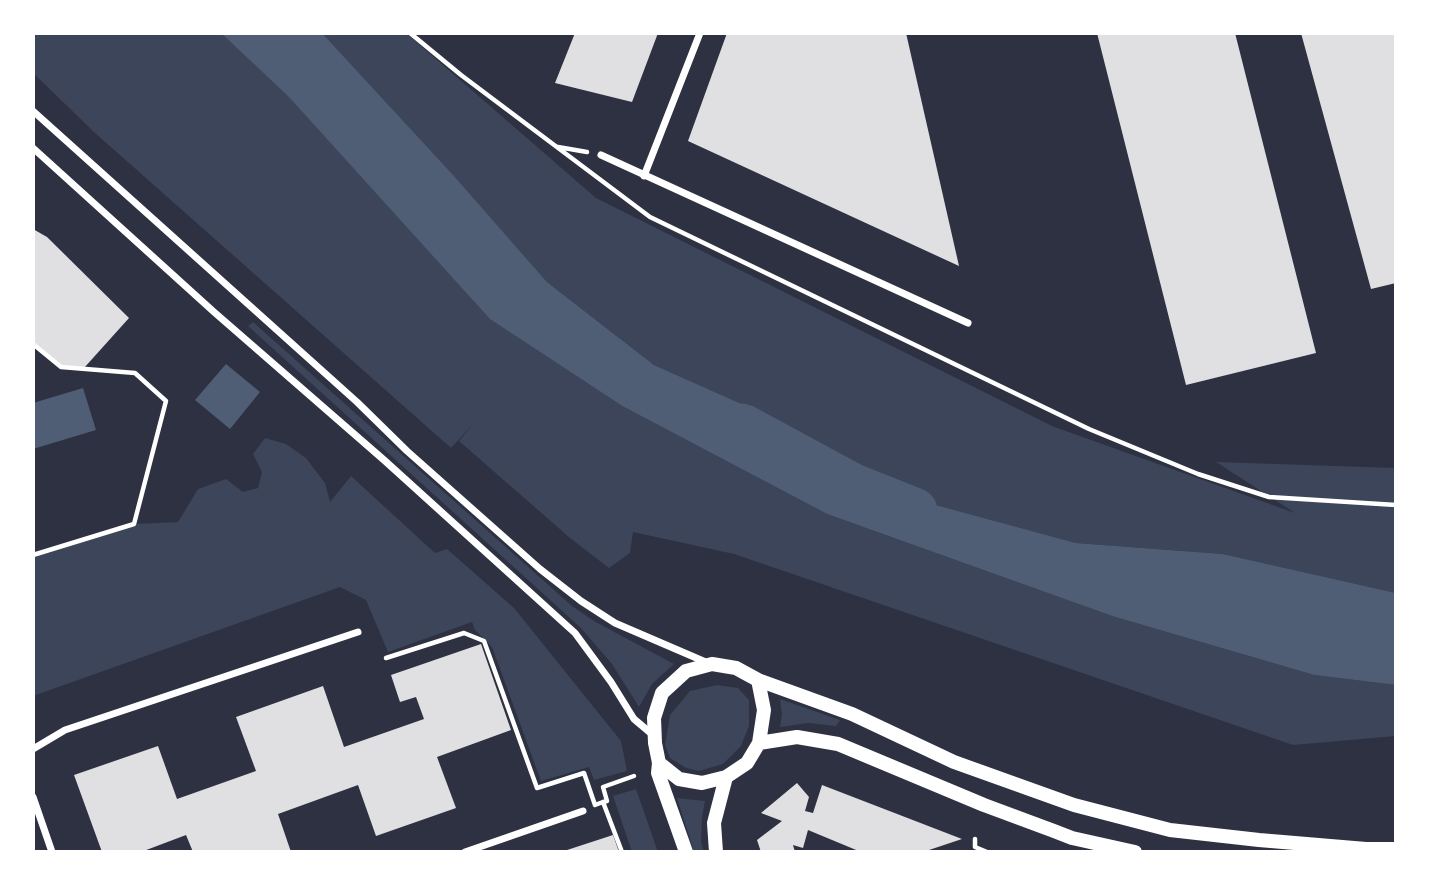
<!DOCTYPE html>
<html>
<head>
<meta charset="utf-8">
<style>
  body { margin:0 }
  #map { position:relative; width:1429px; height:885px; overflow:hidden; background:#2d3142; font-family:Karla,sans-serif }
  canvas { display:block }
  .frame { position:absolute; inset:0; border:35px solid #fff; pointer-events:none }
</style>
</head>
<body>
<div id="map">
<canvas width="1429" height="885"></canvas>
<div class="frame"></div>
</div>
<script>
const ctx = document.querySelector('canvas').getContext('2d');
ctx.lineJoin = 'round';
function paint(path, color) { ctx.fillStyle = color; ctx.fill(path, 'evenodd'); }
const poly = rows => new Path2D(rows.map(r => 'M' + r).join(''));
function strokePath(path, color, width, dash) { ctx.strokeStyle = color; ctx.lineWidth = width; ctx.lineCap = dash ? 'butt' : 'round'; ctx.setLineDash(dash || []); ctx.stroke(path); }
paint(poly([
  [33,33,221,33,624,407,827,514,1112,616,1314,675,1396,685,1396,736,1293,745,734,554,633,532,630,553,609,568,570,538,459,441,474,423,451,448,95,133,33,73],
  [322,33,406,33,596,198,1052,426,1295,513,1216,462,1396,468,1396,593,1223,554,1076,543,925,502,820,481,753,409,654,365,547,282,455,177],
  [253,322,572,606,594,621,674,664,652,684,639,707,612,664,581,628,248,326],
  [265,438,286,444,306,458,325,483,330,502,351,476,435,553,447,549,514,608,621,741,627,771,594,780,589,767,541,781,492,647,475,630,472,622,388,652,366,600,340,587,33,696,33,555,134,524,178,522,198,489,226,479,243,492,258,488,262,472,253,454],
  [717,685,738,688,749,700,749,726,741,746,723,764,699,771,686,768,670,758,665,745,670,715,690,691],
  [780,699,840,720,836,726,808,723,780,727,782,715],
  [636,789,658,852,632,852,613,796],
  [677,798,705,801,702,818,701,842,704,852,694,852]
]), '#3c4559');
paint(poly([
  [221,33,322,33,455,177,547,282,654,365,753,409,820,481,925,502,1076,543,1223,554,1396,593,1396,685,1314,675,1112,616,827,514,624,407,490,319,289,97],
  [226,364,260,392,230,429,195,400],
  [83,388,96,430,33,449,33,403]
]), '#4f5d75');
strokePath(poly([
  [742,427,851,486,914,511]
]), '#4f5d75', 47);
paint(poly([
  [575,33,658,33,632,102,555,83],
  [727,33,906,33,959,266,688,141],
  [1097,33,1235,33,1316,353,1186,385],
  [1301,33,1396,33,1396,283,1371,289],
  [33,229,47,237,129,318,84,368,61,367,33,344],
  [481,644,511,730,437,757,456,808,376,836,358,785,278,814,291,852,193,852,186,835,141,852,102,852,74,775,158,746,177,799,256,771,236,717,323,686,344,747,424,719,416,697,400,702,391,675],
  [797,783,809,797,805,811,813,813,822,785,962,839,923,852,861,852,808,830,803,848,793,845,795,852,761,852,757,840,782,821,761,813],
  [613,835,619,852,564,852,564,851]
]), '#e0e0e3');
strokePath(poly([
  [410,33,461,75,650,217,1089,429,1198,474,1269,497,1396,505],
  [558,147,587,152],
  [33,344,61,367,135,373,166,401,134,524,33,555],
  [386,658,464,633,484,641,537,788,584,773,595,805,603,802,622,852],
  [603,802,607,801,603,787,634,776],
  [975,839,975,847,987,852]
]), '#fff', 4.5);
strokePath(poly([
  [33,111,357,402,407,451,540,569,581,601,615,623,708,663],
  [33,148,214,312,384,460,575,633,611,682,634,719,653,735],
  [601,155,968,323],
  [644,176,700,33],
  [33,749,65,730,358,632],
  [33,797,52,852],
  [465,852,583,811]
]), '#fff', 7);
strokePath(poly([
  [712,664,736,668,758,680,764,710,759,743,747,763,726,777,702,783,679,779,659,763,655,743,654,718,662,693,686,671,712,664],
  [758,680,852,714,954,762,1074,805,1170,830,1259,840,1366,849,1396,849],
  [759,743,797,737,838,744,984,805,1054,831,1072,838,1135,852],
  [659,763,658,773,686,852],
  [716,852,714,823,726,777]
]), '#fff', 14);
</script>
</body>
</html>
